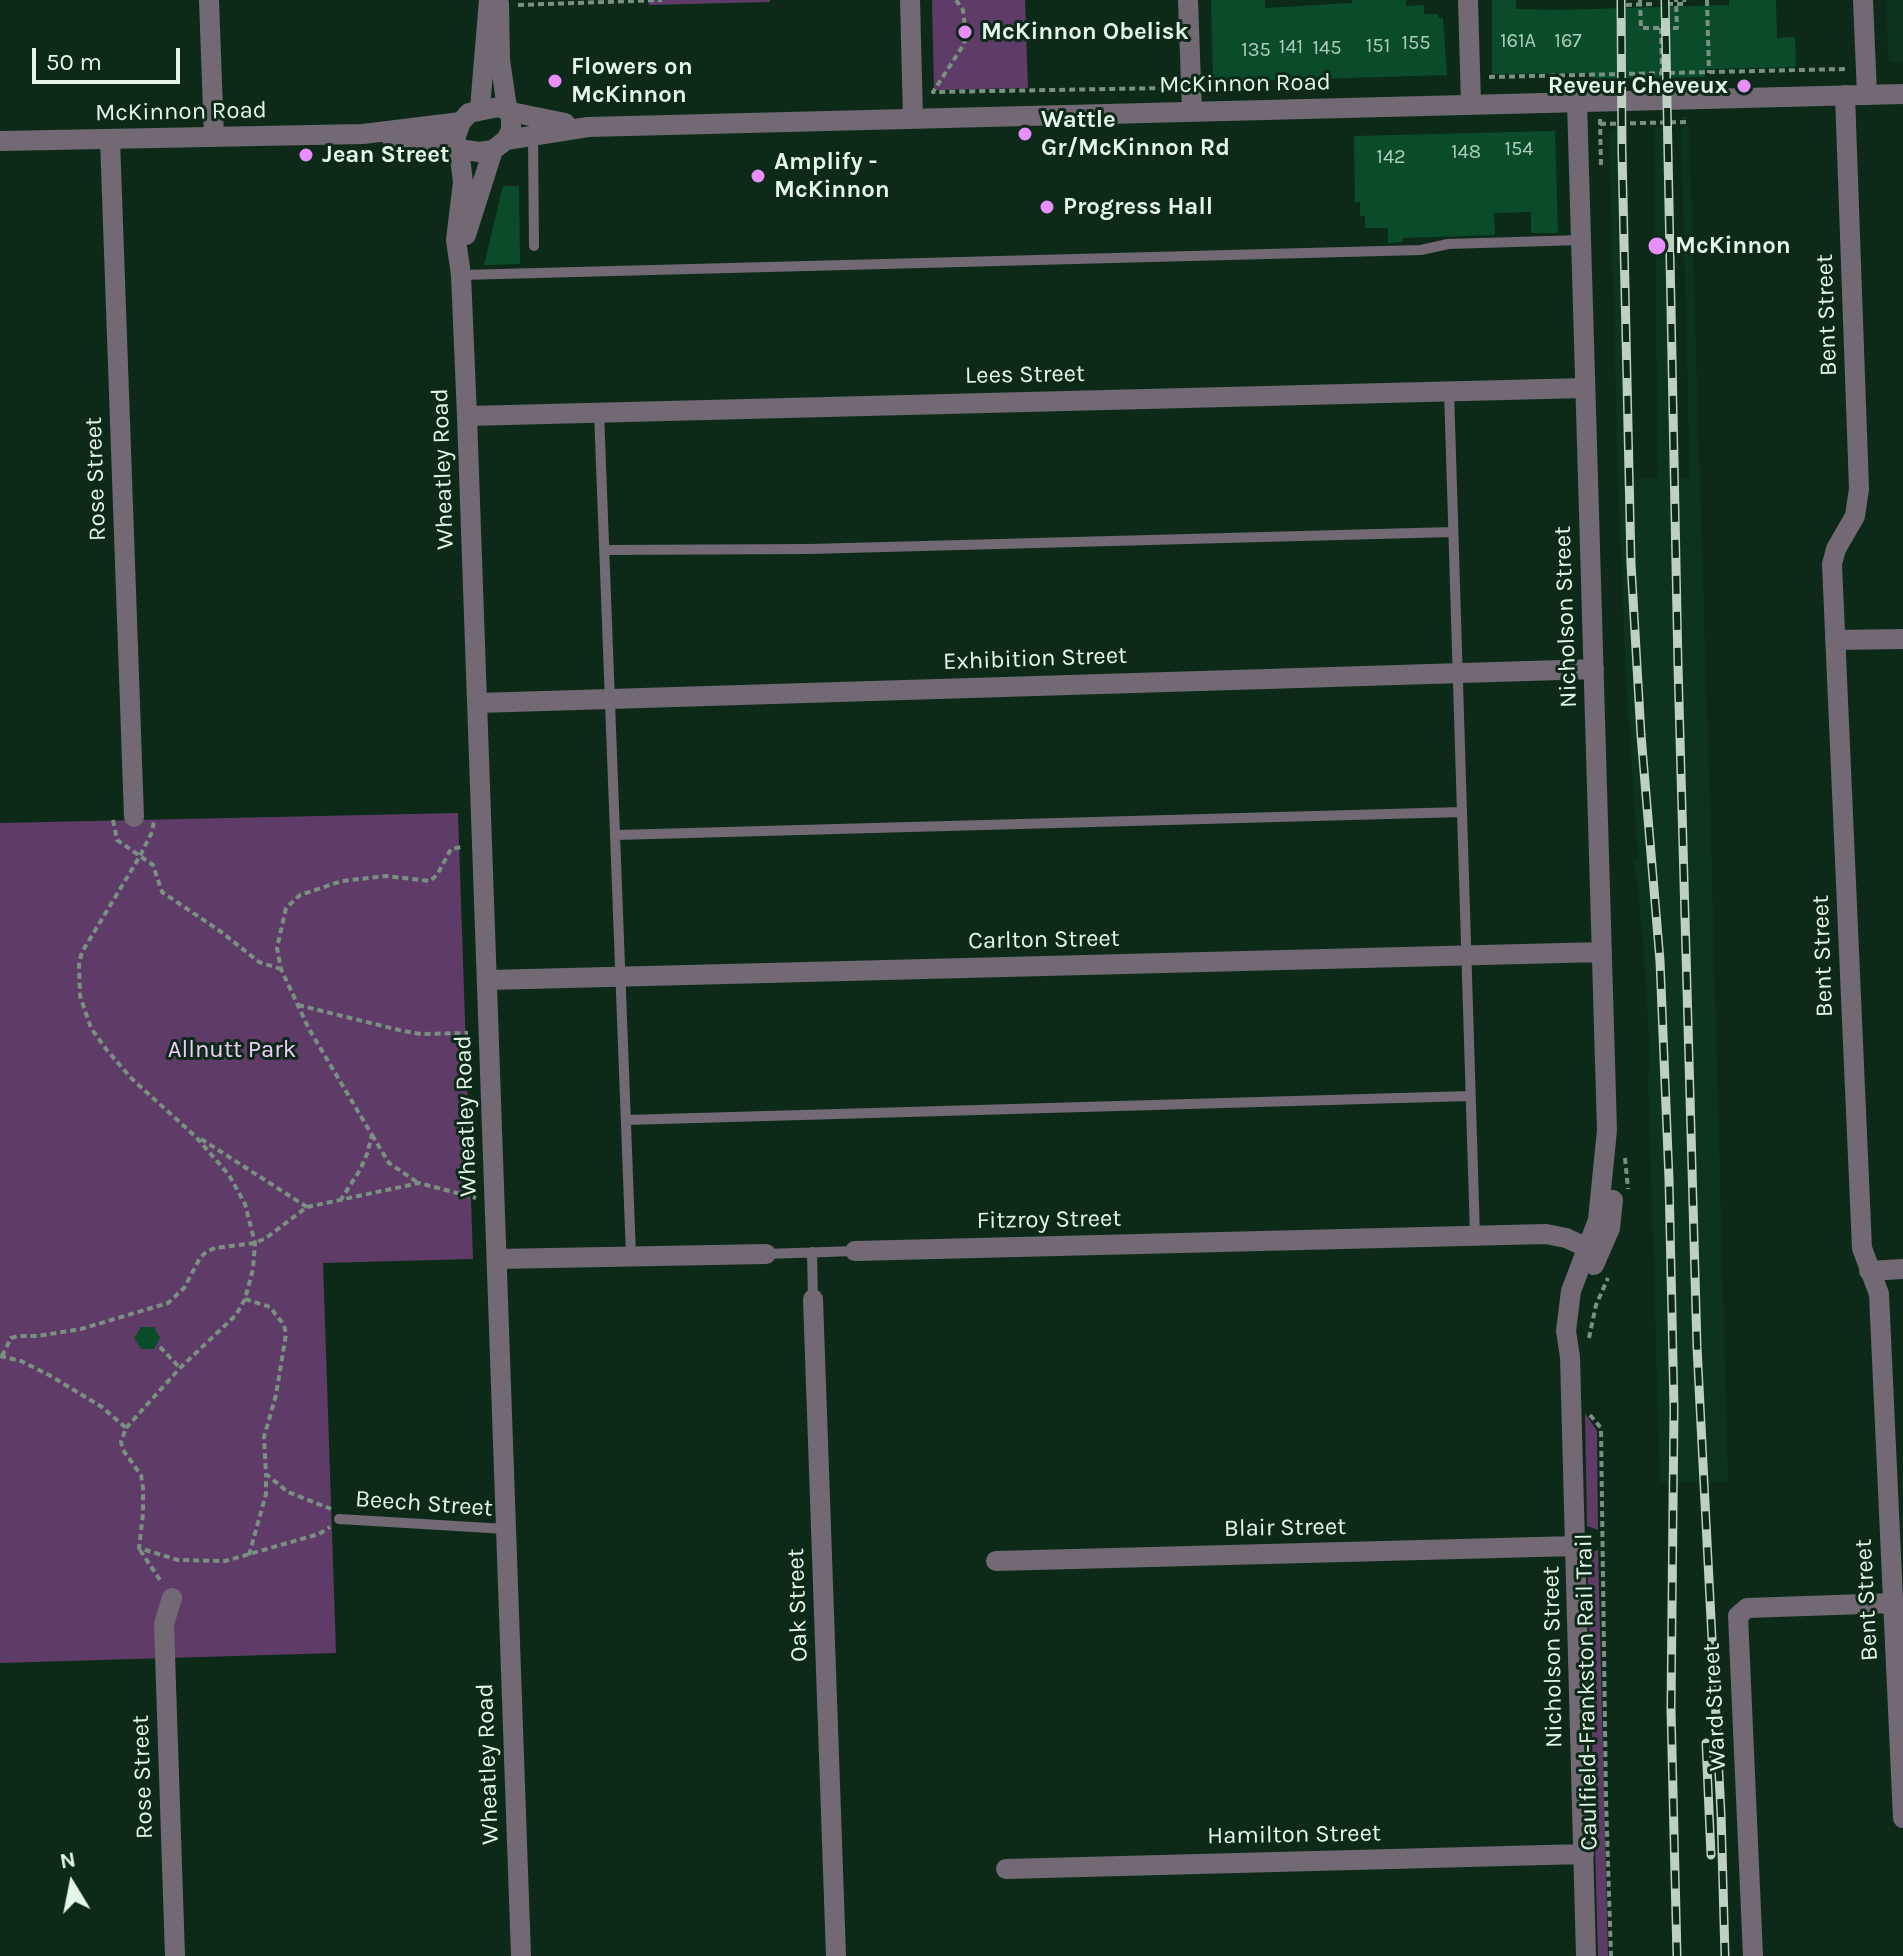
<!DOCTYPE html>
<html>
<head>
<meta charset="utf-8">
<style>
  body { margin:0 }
  #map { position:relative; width:1903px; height:1956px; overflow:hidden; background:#0d2a18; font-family:Karla,sans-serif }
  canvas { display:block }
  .north { position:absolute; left:32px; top:1844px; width:80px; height:80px; -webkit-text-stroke:6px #0d2a18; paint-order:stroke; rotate:350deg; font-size:22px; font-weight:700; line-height:32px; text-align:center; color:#e5f6e9 }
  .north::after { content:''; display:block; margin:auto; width:28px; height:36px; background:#e5f6e9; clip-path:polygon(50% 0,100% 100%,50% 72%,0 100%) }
  .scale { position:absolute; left:32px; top:48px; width:148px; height:36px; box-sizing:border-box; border:4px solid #e5f6e9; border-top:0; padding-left:10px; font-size:24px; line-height:28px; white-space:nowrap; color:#e5f6e9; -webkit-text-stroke:6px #0d2a18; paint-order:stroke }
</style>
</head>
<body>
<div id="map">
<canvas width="1903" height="1956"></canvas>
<div class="north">N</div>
<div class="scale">50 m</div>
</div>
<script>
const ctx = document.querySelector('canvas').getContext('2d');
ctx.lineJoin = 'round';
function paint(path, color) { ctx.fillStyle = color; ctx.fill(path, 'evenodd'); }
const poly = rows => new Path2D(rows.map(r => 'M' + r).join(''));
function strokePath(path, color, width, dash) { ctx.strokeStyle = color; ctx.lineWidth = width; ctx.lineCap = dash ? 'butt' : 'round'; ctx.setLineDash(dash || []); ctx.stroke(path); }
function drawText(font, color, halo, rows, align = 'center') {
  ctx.font = font + ' Karla,sans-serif'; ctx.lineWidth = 6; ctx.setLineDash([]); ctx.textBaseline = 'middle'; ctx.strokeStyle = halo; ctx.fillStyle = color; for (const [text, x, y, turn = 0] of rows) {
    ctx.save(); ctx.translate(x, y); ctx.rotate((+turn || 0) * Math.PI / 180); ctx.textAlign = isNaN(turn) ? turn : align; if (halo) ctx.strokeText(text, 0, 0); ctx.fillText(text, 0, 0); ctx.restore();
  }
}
paint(poly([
  [1886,0,1903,0,1903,63,1893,63,1888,60],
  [1689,126,1711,837,1728,1482,1660,1482,1648,1076,1650,1057,1642,928,1634,860,1638,858,1626,679,1618,480,1609,132,1616,128,1627,128,1634,479,1658,479,1654,127,1671,127,1680,478,1690,479,1681,127]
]), '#0d331d');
paint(poly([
  [649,0,770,0,770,2,649,5],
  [932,0,1025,0,1028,88,934,90],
  [458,813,473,1259,323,1263,336,1653,0,1663,0,823],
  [1585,1413,1597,1431,1598,1530,1587,1526],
  [1598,1550,1608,1956,1598,1956,1587,1554]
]), '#5e3c67');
paint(poly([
  [1211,0,1265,0,1265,8,1352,3,1352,0,1406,0,1406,6,1424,5,1424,14,1438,14,1438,18,1443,18,1447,75,1213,82],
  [1492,0,1516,0,1516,9,1559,10,1729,5,1729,0,1776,0,1777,38,1795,37,1796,67,1705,69,1705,77,1593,79,1593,73,1492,74],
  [1555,131,1558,233,1531,233,1531,212,1494,213,1495,235,1403,238,1403,242,1388,243,1388,228,1365,228,1365,216,1360,216,1360,202,1355,202,1354,136],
  [503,186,519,186,520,264,484,265],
  [141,1327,154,1327,160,1338,154,1349,141,1349,134,1338]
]), '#0a4c2a');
strokePath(poly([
  [956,0,963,10,966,36,964,44,933,92,1171,88,1171,85],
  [1640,0,1641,28,1677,28,1676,0],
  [1707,0,1709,73],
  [1667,4,1685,4,1684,0],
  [518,5,662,0],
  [1626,5,1652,4],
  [1661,28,1662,74],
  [1489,77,1845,69,1845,66],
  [1600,119,1601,166],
  [1600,124,1686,122,1685,118],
  [113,820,117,840,153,865,162,892,220,931,259,962,281,969],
  [298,1005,403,1031,421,1034,468,1033],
  [372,1135,389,1163,417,1182],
  [201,1139,307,1207],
  [1625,1158,1628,1189],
  [340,1201,360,1170,367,1154,372,1135,309,1029,281,969,277,948,286,908,300,895,342,881,386,876,430,881,437,875,451,849,462,847],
  [245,1299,270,1307,284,1325,286,1334,276,1395,264,1437,266,1474,288,1492,331,1509],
  [1589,1338,1596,1305,1608,1278],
  [160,1347,180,1368],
  [0,1356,21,1361,49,1375,102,1407,126,1428,121,1442,123,1450,141,1475,143,1488,143,1514,139,1548,178,1560,225,1561,319,1534,330,1527],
  [2,1356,11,1338,18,1336,37,1336,81,1329,168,1303,184,1288,200,1258,206,1252,215,1248,255,1243,266,1238,307,1207,419,1183,476,1198],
  [1590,1415,1601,1428,1606,1800,1611,1956],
  [126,1428,180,1368,236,1315,245,1299,253,1269,255,1243,245,1204,229,1175,196,1137,132,1079,106,1049,91,1028,80,996,79,963,82,952,140,856,152,832,154,821],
  [140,1550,162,1583],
  [249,1555,266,1494,266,1474]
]), '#7a9182', 4, [6, 4]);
strokePath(poly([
  [533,136,534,246],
  [461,275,1421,250,1448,244,1581,240],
  [1449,390,1475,1236],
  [599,412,631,1256],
  [605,550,809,549,1453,532],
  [616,835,1462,812],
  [626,1120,1470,1096],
  [812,1252,813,1299],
  [766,1254,855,1251],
  [339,1519,506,1529]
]), '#726974', 10);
strokePath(poly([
  [209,0,214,137],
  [910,0,913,118],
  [1188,0,1192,111],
  [1468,0,1471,104],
  [1863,0,1867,95],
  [1845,95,1859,489,1855,516,1836,549,1832,564,1862,1248,1879,1294,1903,1818],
  [1577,102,1607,1130,1598,1220,1571,1291,1566,1331,1570,1357,1586,1956],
  [110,139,134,817],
  [467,416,1585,388],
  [1835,640,1903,639],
  [478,703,1594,669],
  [488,980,1602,952],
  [855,1251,1546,1234,1566,1238,1599,1253],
  [497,1259,766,1254],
  [1594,1265,1610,1228,1613,1200],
  [1869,1271,1903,1269],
  [813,1299,836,1956],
  [996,1561,1576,1546],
  [172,1598,164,1624,175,1956],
  [1006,1869,1584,1854],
  [1753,1956,1738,1616,1747,1608,1894,1603]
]), '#726974', 20);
strokePath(poly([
  [499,4,500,60,507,108],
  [480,108,489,0],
  [511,112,565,123],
  [391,137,456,146],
  [506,140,511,130,511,112,498,107,469,113,461,122,455,139,459,149,479,152,493,150,506,140,588,127,1903,94],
  [0,141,363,134,461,122],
  [459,149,463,182,456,240,461,275,467,416,521,1956],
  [466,235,493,150]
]), '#726974', 20);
const rail = poly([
  [1621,0,1622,152,1631,564,1641,735,1660,961,1669,1179,1674,1408,1671,1710,1677,1956],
  [1665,0,1678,666,1697,1347,1721,1814,1725,1956],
  [1706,1743,1711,1855]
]);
strokePath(rail, '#bdd0c2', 9);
strokePath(rail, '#0d2a18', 6, [18]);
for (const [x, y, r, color] of [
  [965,32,8,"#e98efe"],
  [555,81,8,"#e98efe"],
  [1744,86,8,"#e98efe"],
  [1025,134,8,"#e98efe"],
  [306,155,8,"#e98efe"],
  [758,176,8,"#e98efe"],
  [1047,207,8,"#e98efe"],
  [1657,246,10,"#e98efe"]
]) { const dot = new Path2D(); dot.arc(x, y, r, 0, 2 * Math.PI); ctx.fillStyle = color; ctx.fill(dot); strokePath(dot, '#0d2a18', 3); }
drawText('20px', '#aeccb9', null, [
  ["161A",1518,41],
  ["167",1568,41],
  ["155",1416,43],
  ["151",1378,46],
  ["141",1291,47],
  ["145",1327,48],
  ["135",1256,50],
  ["154",1519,149],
  ["148",1466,152],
  ["142",1391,157]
]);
drawText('bold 24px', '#e5f6e9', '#0d2a18', [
  ["McKinnon Obelisk",981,32],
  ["Flowers on",571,67],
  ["McKinnon",571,95],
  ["Reveur Cheveux",1728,86,"right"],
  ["Wattle",1041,120],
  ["Gr/McKinnon Rd",1041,148],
  ["Jean Street",322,155],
  ["Amplify -",774,162],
  ["McKinnon",774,190],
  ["Progress Hall",1063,207],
  ["McKinnon",1675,246]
], 'left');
drawText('24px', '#e5f6e9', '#0d2a18', [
  ["McKinnon Road",1245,84,-1],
  ["McKinnon Road",181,112,-1],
  ["Bent Street",1827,315,-92],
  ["Lees Street",1025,375,-1],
  ["Wheatley Road",443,469,-92],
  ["Rose Street",96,479,-92],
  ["Nicholson Street",1566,617,-92],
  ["Exhibition Street",1035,659,-2],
  ["Carlton Street",1044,940,-1],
  ["Bent Street",1823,956,-92],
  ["Wheatley Road",466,1116,-92],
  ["Fitzroy Street",1049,1220,-1],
  ["Beech Street",424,1504,4],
  ["Blair Street",1285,1528,-1],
  ["Bent Street",1867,1600,-93],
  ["Oak Street",798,1605,-92],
  ["Nicholson Street",1553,1657,-91],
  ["Caulfield-Frankston Rail Trail",1587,1692,-91],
  ["Ward Street",1715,1707,-93],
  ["Wheatley Road",488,1764,-92],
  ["Rose Street",143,1777,-92],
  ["Hamilton Street",1294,1835,-1]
]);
drawText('24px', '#f4cafe', '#0d2a18', [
  ["Allnutt Park",232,1050]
]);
</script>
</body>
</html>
